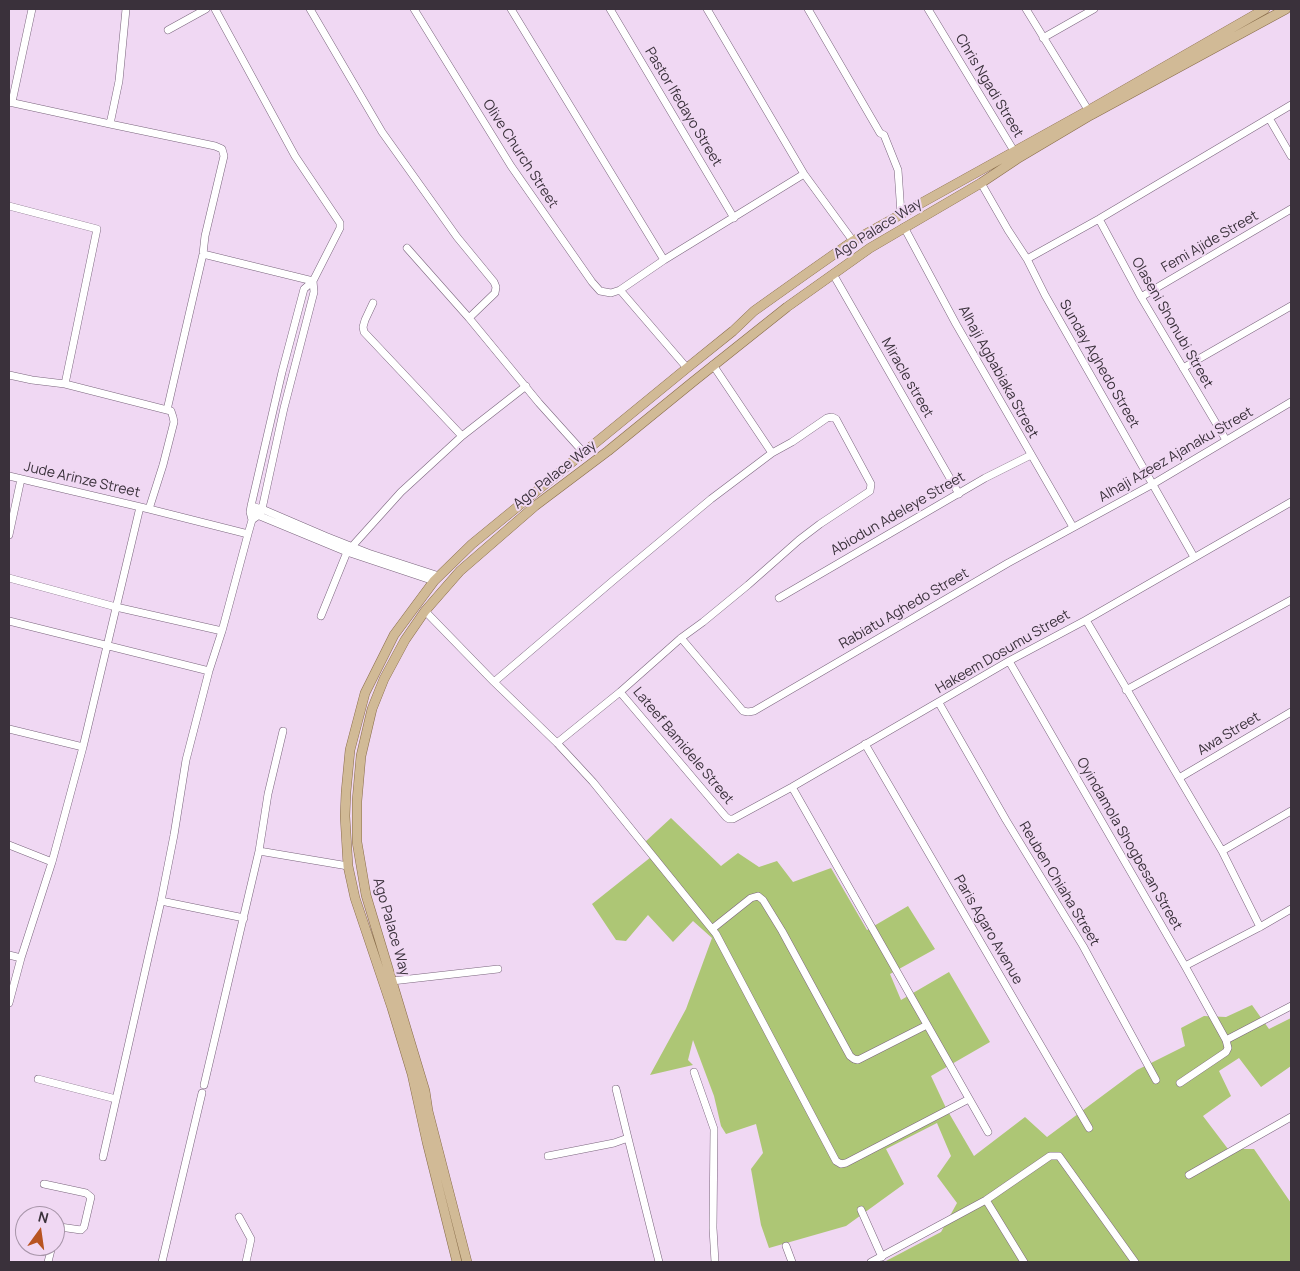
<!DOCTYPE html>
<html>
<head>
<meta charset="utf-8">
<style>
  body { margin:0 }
  #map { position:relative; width:1300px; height:1271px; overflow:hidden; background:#f0d8f3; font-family:Manrope,sans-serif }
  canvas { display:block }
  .frame { position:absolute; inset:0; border:10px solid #3a313b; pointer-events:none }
  .north { position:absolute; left:15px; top:1206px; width:50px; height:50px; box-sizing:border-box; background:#f0d8f3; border:1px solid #a795a9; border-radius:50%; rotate:14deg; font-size:14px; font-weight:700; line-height:20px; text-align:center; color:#3a313b }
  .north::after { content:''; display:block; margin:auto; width:18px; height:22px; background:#b85421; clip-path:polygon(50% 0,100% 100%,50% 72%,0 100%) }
</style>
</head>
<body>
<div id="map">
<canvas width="1300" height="1271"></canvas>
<div class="frame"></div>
<div class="north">N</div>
</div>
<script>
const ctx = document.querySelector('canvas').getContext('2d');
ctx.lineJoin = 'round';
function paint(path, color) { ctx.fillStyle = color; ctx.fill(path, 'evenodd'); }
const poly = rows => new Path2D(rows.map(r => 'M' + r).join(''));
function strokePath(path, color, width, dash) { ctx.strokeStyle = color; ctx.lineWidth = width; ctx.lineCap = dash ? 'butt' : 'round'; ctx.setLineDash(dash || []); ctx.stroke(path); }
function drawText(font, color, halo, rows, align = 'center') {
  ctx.font = font + ' Manrope,sans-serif'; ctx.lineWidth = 4; ctx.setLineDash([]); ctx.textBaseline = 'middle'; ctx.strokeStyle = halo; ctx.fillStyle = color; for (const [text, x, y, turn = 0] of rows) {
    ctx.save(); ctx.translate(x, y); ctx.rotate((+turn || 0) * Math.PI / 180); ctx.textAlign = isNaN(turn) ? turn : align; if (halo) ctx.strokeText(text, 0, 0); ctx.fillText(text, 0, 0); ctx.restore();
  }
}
paint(poly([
  [671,818,721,866,738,853,759,867,777,861,793,882,831,868,867,930,908,906,935,949,890,974,901,1000,949,972,990,1042,931,1076,946,1108,974,1156,1025,1117,1047,1137,1137,1070,1185,1046,1181,1028,1204,1016,1226,1017,1252,1005,1269,1029,1291,1018,1291,1066,1261,1087,1239,1058,1219,1071,1231,1096,1203,1116,1228,1149,1254,1149,1291,1203,1291,1262,884,1262,941,1232,957,1203,937,1176,951,1156,937,1123,886,1149,904,1184,846,1226,769,1248,761,1225,751,1169,763,1153,756,1124,726,1134,721,1126,714,1096,693,1040,688,1060,693,1065,650,1075,686,1009,712,938,693,921,673,942,648,915,626,941,616,940,592,904,651,857,645,842]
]), '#adc675');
const minor = poly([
  [215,9,295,156,340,223,340,228,313,281,304,289,282,372,251,506,250,512,252,520],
  [310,9,382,132,457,237,494,282,496,287,495,293,469,318],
  [414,9,511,166,592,282,600,291,611,293,620,290,664,260,804,174],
  [511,9,664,260],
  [610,9,734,218],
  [707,9,804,174,853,241],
  [808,9,880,133,884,135,898,170,901,214],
  [928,9,1014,151],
  [1026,9,1090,113],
  [168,30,206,9],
  [1043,38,1094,9],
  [9,102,110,124,215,146,222,149,224,156,205,236,203,254,167,410,171,411,173,417,174,422,163,465,149,509],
  [12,102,32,9],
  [1269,118,1291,156],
  [110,124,119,81,126,9],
  [981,183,1008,230,1027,259,1045,295,1194,557],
  [9,206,97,229,65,384],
  [1099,219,1141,297,1226,440],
  [904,227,956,324,1073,527],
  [407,248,469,318,539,403,584,453],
  [203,254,313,281],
  [1027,259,1099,219,1291,105],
  [833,274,959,494],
  [620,290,687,368],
  [1141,297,1291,209],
  [373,303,365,320,363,327,364,332,462,436],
  [713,365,772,453],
  [1183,368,1291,306],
  [9,375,32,380,65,384,167,410],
  [9,476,149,509,248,534,252,520,259,515,262,509,284,408,314,292,313,281],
  [251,506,262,509,325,536,368,553,439,576],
  [255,514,347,552,434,581],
  [9,535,21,479],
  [9,578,116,607,222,631],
  [779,598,985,478,1031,455],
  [425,611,494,682,557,743,593,782,716,934,836,1161,841,1164,846,1163,969,1099],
  [321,616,347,552,401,492,462,436,526,386],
  [1086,620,1222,851,1260,927],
  [9,621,209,671],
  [681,638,743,711,748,712,754,711,1008,563,1153,484,1291,402],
  [1009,661,1185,966,1226,1040,1228,1048,1226,1052,1180,1083],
  [494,682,615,579,711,499,772,453,792,442,827,418,832,417,836,419,871,484,870,491,820,524,799,540,748,585,703,622,681,638,620,692,557,743],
  [1126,690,1291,600],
  [620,692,726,817,729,819,733,819,792,787,1009,661,1086,620,1291,502],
  [939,703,1006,820,1083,946,1156,1080],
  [9,729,83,747],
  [865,744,1089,1128],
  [1179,778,1291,712],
  [792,787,988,1132],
  [9,845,52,862],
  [259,851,348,866],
  [1222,851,1291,811],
  [161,901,244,918],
  [712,929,751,898,758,896,763,900,782,931,850,1056,854,1059,858,1060,927,1025],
  [9,955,21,958],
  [1185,966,1260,927,1291,909],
  [392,981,498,969],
  [9,1003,21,958,52,862,83,747,140,507],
  [1226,1040,1291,1006],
  [694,1072,714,1129,713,1228,715,1262],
  [38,1079,116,1099],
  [204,1085,259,851,268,794,283,731],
  [628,1138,659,1262],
  [548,1156,614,1143,628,1138,616,1089],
  [103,1157,161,901,174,835,186,760,209,671,222,631,248,534],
  [1189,1175,1291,1117],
  [44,1184,86,1193,91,1197,84,1227,81,1230,60,1227,56,1230,55,1233],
  [986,1200,1024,1262],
  [861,1210,882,1257],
  [239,1217,251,1239,246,1262],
  [786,1246,792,1262],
  [48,1262,52,1246],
  [162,1262,202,1093],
  [871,1262,986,1200,1050,1156,1059,1156,1135,1262]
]);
const major = poly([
  [457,1262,427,1142,412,1074,392,1008,355,898,348,866,345,816,346,792,350,750,365,693,394,635,434,581,472,544,687,368,733,331,754,311,806,274,853,241,1089,110,1265,9],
  [467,1262,428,1111,425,1091,366,895,357,842,357,801,361,756,372,709,384,679,405,640,425,611,460,571,535,506,608,451,694,381,787,307,870,248,981,183,1017,159,1091,115,1286,9]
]);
strokePath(minor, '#7a657d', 8);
strokePath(major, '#886c49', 10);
strokePath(minor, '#fff', 7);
strokePath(major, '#d1ba96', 9);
drawText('14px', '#3a313b', '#f0d8f3', [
  ["Chris Ngadi Street",989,86,59],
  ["Pastor Ifedayo Street",683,107,59],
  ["Olive Church Street",520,154,57],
  ["Ago Palace Way",878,229,-32],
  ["Femi Ajide Street",1210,242,-30],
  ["Olaseni Shonubi Street",1172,323,60],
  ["Sunday Aghedo Street",1099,364,60],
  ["Alhaji Agbabiaka Street",998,372,61],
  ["Miracle street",907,378,60],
  ["Alhaji Azeez Ajanaku Street",1176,455,-30],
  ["Ago Palace Way",555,475,-38],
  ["Jude Arinze Street",82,480,13],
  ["Abiodun Adeleye Street",898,514,-30],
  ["Rabiatu Aghedo Street",904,609,-30],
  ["Hakeem Dosumu Street",1003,652,-30],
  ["Awa Street",1229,734,-31],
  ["Lateef Bamidele Street",683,746,50],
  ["Oyindamola Shogbesan Street",1129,844,60],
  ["Reuben Chiaha Street",1059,884,59],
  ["Ago Palace Way",391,927,74],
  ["Paris Agaro Avenue",988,930,60]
]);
</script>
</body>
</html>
